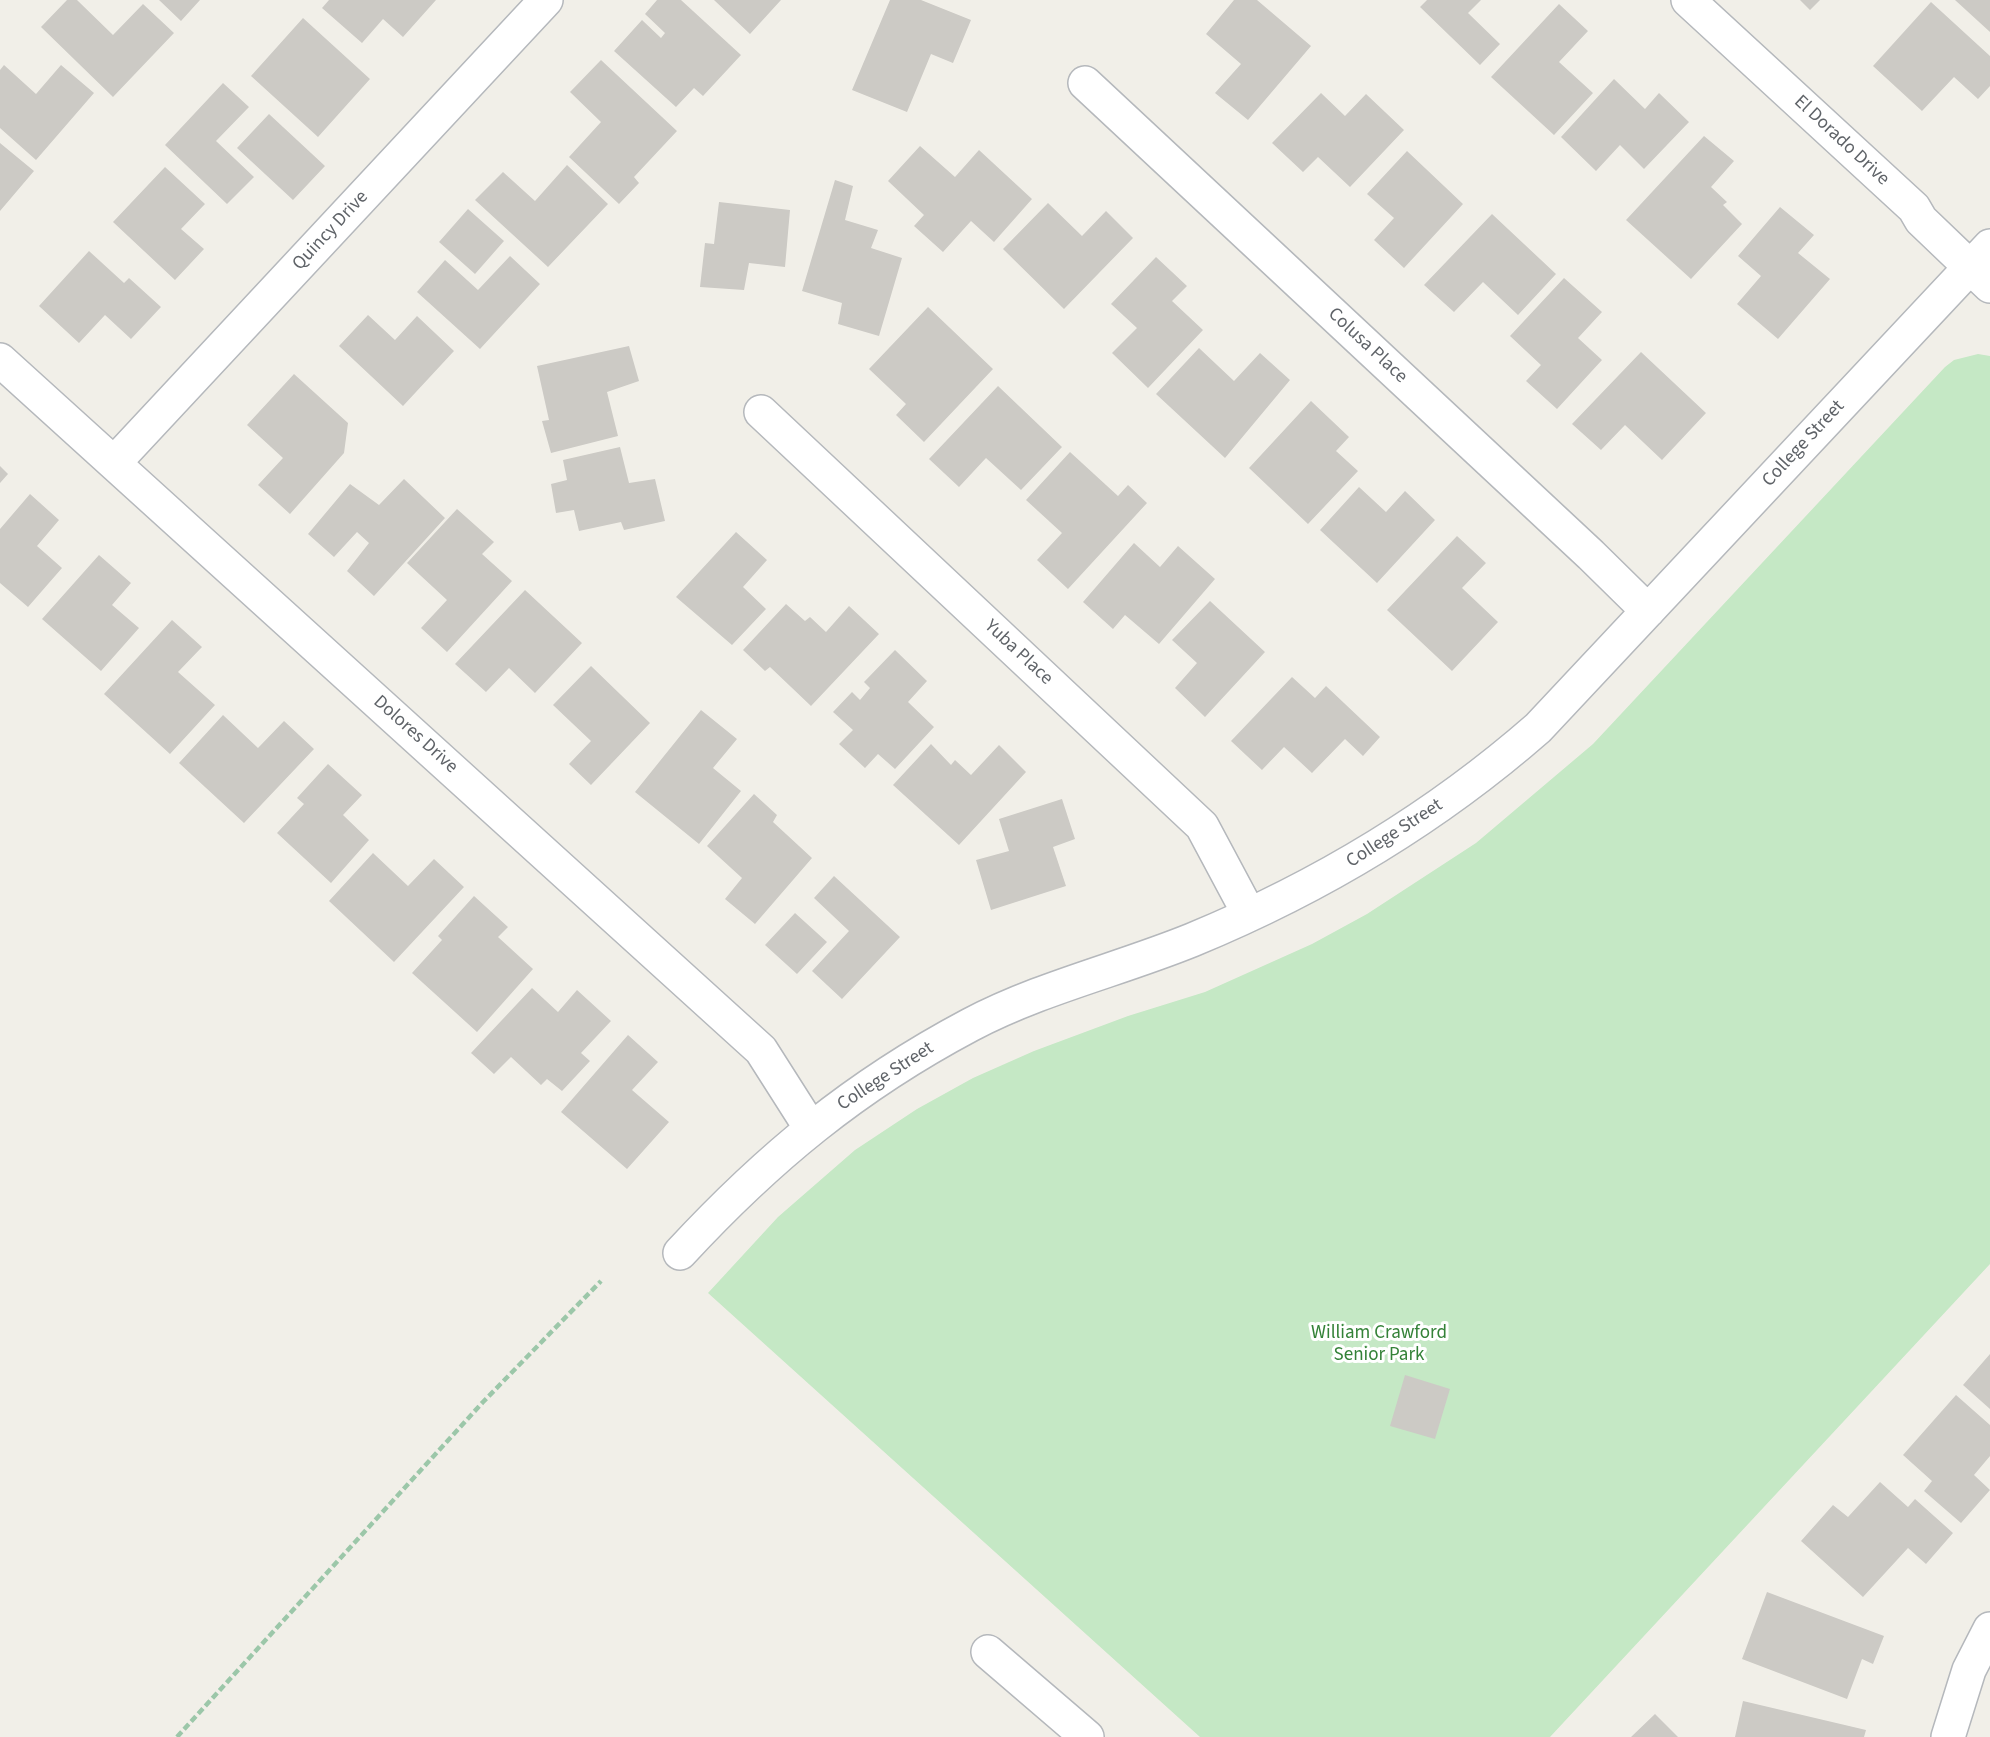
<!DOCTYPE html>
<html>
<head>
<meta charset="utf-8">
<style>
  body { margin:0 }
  canvas { display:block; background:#f1efe8 }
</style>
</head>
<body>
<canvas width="1990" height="1737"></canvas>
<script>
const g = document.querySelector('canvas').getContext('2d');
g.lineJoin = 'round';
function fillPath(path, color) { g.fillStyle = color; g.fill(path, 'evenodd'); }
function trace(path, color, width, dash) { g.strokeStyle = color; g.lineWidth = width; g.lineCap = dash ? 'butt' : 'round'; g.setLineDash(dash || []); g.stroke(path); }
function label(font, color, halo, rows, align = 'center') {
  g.font = font + ' "Source Sans 3",sans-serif'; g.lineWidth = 6; g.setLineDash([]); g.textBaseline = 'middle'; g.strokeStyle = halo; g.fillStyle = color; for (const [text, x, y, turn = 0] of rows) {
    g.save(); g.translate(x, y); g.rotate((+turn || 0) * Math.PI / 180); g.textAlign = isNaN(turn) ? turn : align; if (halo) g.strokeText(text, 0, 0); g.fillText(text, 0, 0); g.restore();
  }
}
fillPath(new Path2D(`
  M 1978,354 L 1990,356 L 1990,1264 L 1550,1737 L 1200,1737 L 708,1293 L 778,1217 L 855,1150 L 917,1109 L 973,1078 L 1034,1051 L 1128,1016 L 1205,992 L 1312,944 L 1367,914 L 1476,843 L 1593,744 L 1945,367 L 1954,360 Z`), '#c5e8c5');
fillPath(new Path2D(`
  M 67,0 L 77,0 L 113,35 L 143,4 L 174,33 L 113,97 L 41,27 Z
  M 159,0 L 200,0 L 181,21 Z
  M 329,0 L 436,0 L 403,37 L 383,19 L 362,43 L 322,8 Z
  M 657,0 L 681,0 L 741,55 L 703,96 L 694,88 L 676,107 L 614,51 L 642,20 L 661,38 L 665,33 L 645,14 Z
  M 714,0 L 781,0 L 750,34 Z
  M 890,0 L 921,0 L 971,20 L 953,63 L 931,54 L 907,112 L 852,90 Z
  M 1234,0 L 1257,0 L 1311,46 L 1248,120 L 1215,93 L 1241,64 L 1206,34 Z
  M 1427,0 L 1481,0 L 1468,13 L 1500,44 L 1480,65 L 1420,7 Z
  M 1800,0 L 1820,0 L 1810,10 Z
  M 1955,0 L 1990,0 L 1990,32 Z
  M 1931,2 L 1990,56 L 1990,86 L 1978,99 L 1954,77 L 1922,111 L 1873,66 Z
  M 1559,4 L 1588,31 L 1559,62 L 1593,93 L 1554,135 L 1491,77 Z
  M 303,18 L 370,79 L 318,137 L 251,76 Z
  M 601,60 L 677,131 L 634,177 L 639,183 L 619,204 L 569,157 L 601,122 L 570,92 Z
  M 4,65 L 36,94 L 61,65 L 94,93 L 36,160 L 0,128 L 0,70 Z
  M 1614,79 L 1645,109 L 1659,93 L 1689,122 L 1644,169 L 1620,145 L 1596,171 L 1561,137 Z
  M 223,83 L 249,107 L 216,141 L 254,177 L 227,204 L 165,145 Z
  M 1321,93 L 1345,116 L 1366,94 L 1404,130 L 1350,187 L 1318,157 L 1303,172 L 1272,143 Z
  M 269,114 L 325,166 L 293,200 L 237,148 Z
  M 1704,136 L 1734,161 L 1711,187 L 1727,202 L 1723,205 L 1742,224 L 1691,279 L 1626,220 Z
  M 0,143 L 34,171 L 0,211 Z
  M 920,146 L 955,177 L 979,150 L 1032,199 L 994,242 L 971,221 L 943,252 L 914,226 L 924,215 L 888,181 Z
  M 1407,151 L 1463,204 L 1404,268 L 1374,240 L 1394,218 L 1367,194 Z
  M 567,165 L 608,204 L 548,267 L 475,200 L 503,172 L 535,201 Z
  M 165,167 L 205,204 L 181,229 L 204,249 L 175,280 L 113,222 Z
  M 835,180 L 853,186 L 845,220 L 878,230 L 871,248 L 902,258 L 879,336 L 838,324 L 842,303 L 802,291 Z
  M 719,202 L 790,210 L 785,267 L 749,263 L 744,290 L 700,287 L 705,243 L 714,244 Z
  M 1048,203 L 1082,236 L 1106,211 L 1133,238 L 1064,309 L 1003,249 Z
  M 1780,207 L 1814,235 L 1798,253 L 1830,279 L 1778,339 L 1737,304 L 1761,276 L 1738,256 Z
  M 468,209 L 504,241 L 475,274 L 439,242 Z
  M 1492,214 L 1556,274 L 1518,315 L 1483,282 L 1454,312 L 1424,285 Z
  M 89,251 L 124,283 L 129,278 L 161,307 L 131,339 L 105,315 L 79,343 L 39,306 Z
  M 510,256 L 540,284 L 480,349 L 417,292 L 445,260 L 478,290 Z
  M 1156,257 L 1187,286 L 1172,301 L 1203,330 L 1148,388 L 1112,353 L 1137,328 L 1111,304 Z
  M 1564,278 L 1602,312 L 1578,338 L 1602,360 L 1557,409 L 1526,381 L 1541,365 L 1510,336 Z
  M 928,307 L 993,369 L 924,442 L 896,415 L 906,404 L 869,369 Z
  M 368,315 L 395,340 L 417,316 L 454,351 L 403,406 L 339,346 Z
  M 629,346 L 639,381 L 607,392 L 618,436 L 551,453 L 542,421 L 549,420 L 537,366 Z
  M 1199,348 L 1234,381 L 1260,353 L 1290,380 L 1225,458 L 1156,394 Z
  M 1641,352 L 1706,413 L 1662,460 L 1625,425 L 1601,450 L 1572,424 Z
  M 294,374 L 348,423 L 344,453 L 290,514 L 258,485 L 283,458 L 247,425 Z
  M 998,386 L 1062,447 L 1021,490 L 986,458 L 959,487 L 929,459 Z
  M 1311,401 L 1349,437 L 1336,451 L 1358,471 L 1308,524 L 1249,468 Z
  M 620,447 L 629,483 L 655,479 L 665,521 L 624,530 L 621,522 L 579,531 L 574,510 L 556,513 L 551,484 L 567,480 L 563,460 Z
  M 1070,452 L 1118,496 L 1128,485 L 1147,503 L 1068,589 L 1037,560 L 1062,533 L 1026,500 Z
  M 0,466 L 8,474 L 0,483 Z
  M 404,479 L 445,518 L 374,596 L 347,571 L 369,543 L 357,532 L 334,557 L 308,534 L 350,484 L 379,505 Z
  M 1359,487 L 1386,512 L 1405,491 L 1435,520 L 1377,583 L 1320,530 Z
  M 30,494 L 59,520 L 37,546 L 62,568 L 28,607 L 0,583 L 0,529 Z
  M 457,509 L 494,542 L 482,554 L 512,581 L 447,652 L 421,628 L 447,600 L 407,563 Z
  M 736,532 L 767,560 L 743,587 L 766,609 L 732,645 L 676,597 Z
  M 1457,536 L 1486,563 L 1462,588 L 1498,622 L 1452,671 L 1387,610 Z
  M 1134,543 L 1160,567 L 1178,546 L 1215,579 L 1159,644 L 1125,615 L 1113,629 L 1083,602 Z
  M 99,555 L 131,583 L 112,605 L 139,628 L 101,671 L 42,619 Z
  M 525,590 L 582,643 L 535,693 L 509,668 L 486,692 L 455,664 Z
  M 1210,601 L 1265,652 L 1205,717 L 1175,688 L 1197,663 L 1172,640 Z
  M 786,604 L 805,621 L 810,617 L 826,632 L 849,606 L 879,634 L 811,706 L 770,667 L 765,671 L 743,650 Z
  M 172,620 L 202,647 L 178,672 L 215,705 L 170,754 L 104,694 Z
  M 895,650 L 927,681 L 908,702 L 934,727 L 895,769 L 878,754 L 865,768 L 839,744 L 853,730 L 833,712 L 852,692 L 860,700 L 870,688 L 864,682 Z
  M 591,666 L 650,723 L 591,785 L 569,764 L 591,741 L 553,705 Z
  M 1292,677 L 1315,698 L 1326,686 L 1380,737 L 1363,756 L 1345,739 L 1312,773 L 1284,747 L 1262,770 L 1231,741 Z
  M 701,710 L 737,739 L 713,768 L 741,791 L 699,844 L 635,792 Z
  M 223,715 L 258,748 L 284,721 L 314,749 L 244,823 L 179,763 Z
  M 931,744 L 951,765 L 955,760 L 971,775 L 999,745 L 1026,772 L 959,845 L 893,785 Z
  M 328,764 L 362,795 L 343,815 L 369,840 L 331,883 L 277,833 L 304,804 L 297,798 Z
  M 754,794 L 777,815 L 773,822 L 812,858 L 755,924 L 725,899 L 742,878 L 707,846 Z
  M 1062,799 L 1075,839 L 1053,847 L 1066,886 L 991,910 L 976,860 L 1009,851 L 999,819 Z
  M 373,853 L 408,886 L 434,859 L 464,887 L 394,962 L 329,901 Z
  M 834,876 L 900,937 L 842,999 L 812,971 L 849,931 L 814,898 Z
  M 474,896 L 508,927 L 498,937 L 533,969 L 477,1032 L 412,973 L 442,940 L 438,936 Z
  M 795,913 L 827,942 L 797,974 L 765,945 Z
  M 532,988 L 558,1012 L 577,990 L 611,1021 L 581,1053 L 590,1061 L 562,1091 L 547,1079 L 541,1085 L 511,1057 L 494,1074 L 471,1053 Z
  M 628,1035 L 658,1062 L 632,1090 L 669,1122 L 627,1169 L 561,1112 Z
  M 1990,1354 L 1990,1409 L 1963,1385 Z
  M 1405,1375 L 1450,1389 L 1435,1439 L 1390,1426 Z
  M 1956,1395 L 1990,1425 L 1990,1456 L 1974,1475 L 1990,1490 L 1961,1523 L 1924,1491 L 1932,1481 L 1903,1455 Z
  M 1880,1482 L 1908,1507 L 1915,1499 L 1953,1533 L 1926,1564 L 1908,1548 L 1863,1597 L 1801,1541 L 1833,1505 L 1848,1517 Z
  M 1767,1592 L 1884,1636 L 1873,1664 L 1862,1659 L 1847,1699 L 1742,1659 Z
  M 1743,1701 L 1866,1730 L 1864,1737 L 1735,1737 Z
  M 1655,1714 L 1678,1737 L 1631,1737 Z`), '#cccac5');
const minor = new Path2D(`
  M 1688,0 L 1914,208 L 1921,220 L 1990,286
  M 1085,83 L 1591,555 L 1648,611
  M 0,360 L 761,1050 L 810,1127
  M 761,412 L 1202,826 L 1249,914
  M 115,462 L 546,0
  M 680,1253 C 768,1158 855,1086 970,1025 C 1040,988 1118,970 1192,940 C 1318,888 1435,818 1538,728 L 1990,246
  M 988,1652 L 1087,1737
  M 1948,1737 L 1969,1670 L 1990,1629`);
trace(minor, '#b5b8bc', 36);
trace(new Path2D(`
  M 177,1737 L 483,1402 L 601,1281`), '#9cc7a9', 4.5, [7, 3.5]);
trace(minor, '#fff', 33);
label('19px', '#5f6368', '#fff', [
  ["El Dorado Drive",1841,141,43],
  ["Quincy Drive",331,231,-47],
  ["Colusa Place",1367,346,43],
  ["College Street",1804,444,-47],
  ["Yuba Place",1018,653,43],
  ["Dolores Drive",415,735,42],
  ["College Street",1395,834,-33],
  ["College Street",886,1077,-33]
]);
label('19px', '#348238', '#fff', [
  ["William Crawford",1379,1334],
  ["Senior Park",1379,1356]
]);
</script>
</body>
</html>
